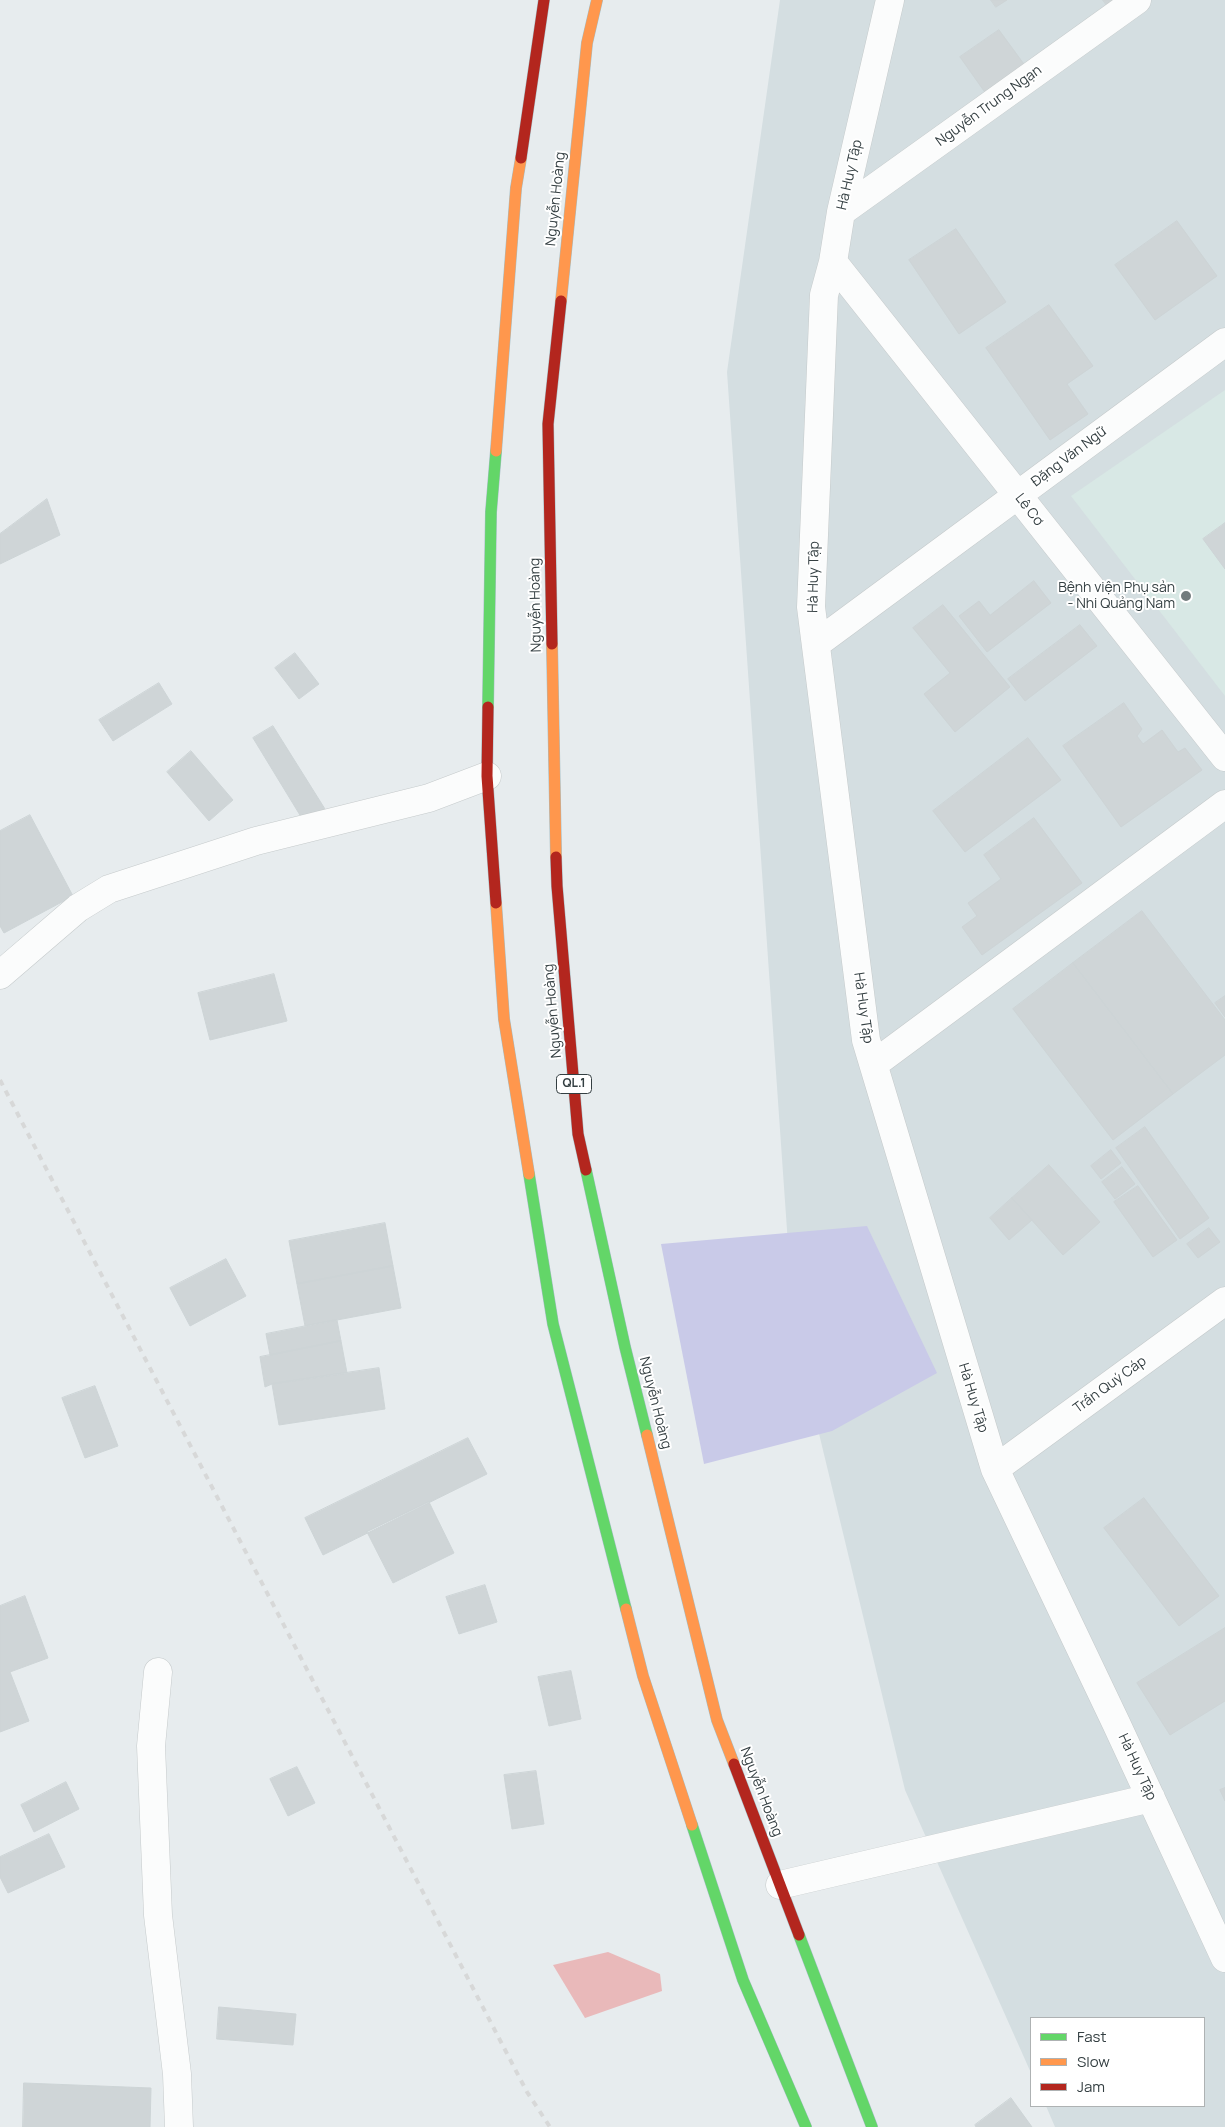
<!DOCTYPE html>
<html>
<head>
<meta charset="utf-8">
<style>
  body { margin:0 }
  #map { position:relative; width:1225px; height:2127px; overflow:hidden; background:#e7ecee; font-family:Manrope,sans-serif }
  canvas { display:block }
  .legend { position:absolute; left:1030px; top:2017px; width:175px; height:90px; box-sizing:border-box; background:#fff; border:1px solid #aeb2b3; margin:0; padding:6px 9px; list-style:none; font-size:15px; color:#343f42 }
  .legend li { display:flex; align-items:center; gap:10px; height:25px }
  .legend b { width:25px; border:1px solid #aeb2b3 }
</style>
</head>
<body>
<div id="map">
<canvas width="1225" height="2127"></canvas>
<ul class="legend">
<li><b style="height:6px;background:#63d668"></b>Fast</li>
<li><b style="height:6px;background:#ff974d"></b>Slow</li>
<li><b style="height:6px;background:#b3261e"></b>Jam</li>
</ul>
</div>
<script>
const g = document.querySelector('canvas').getContext('2d');
g.lineJoin = 'round';
function fillPath(path, color) { g.fillStyle = color; g.fill(path, 'evenodd'); }
function trace(path, color, width, dash) { g.strokeStyle = color; g.lineWidth = width; g.lineCap = dash ? 'butt' : 'round'; g.setLineDash(dash || []); g.stroke(path); }
function label(font, color, halo, rows, align = 'center') {
  g.font = font + ' Manrope,sans-serif'; g.lineWidth = 4; g.setLineDash([]); g.textBaseline = 'middle'; g.strokeStyle = halo; g.fillStyle = color; for (const [text, x, y, turn = 0] of rows) {
    g.save(); g.translate(x, y); g.rotate((+turn || 0) * Math.PI / 180); g.textAlign = isNaN(turn) ? turn : align; if (halo) g.strokeText(text, 0, 0); g.fillText(text, 0, 0); g.restore();
  }
}
fillPath(new Path2D(`
  M 780,0 L 1225,0 L 1225,2127 L 1055,2127 L 1046,2106 L 1204,2106 L 1204,2018 L 1031,2018 L 1031,2073 L 905,1790 L 794,1330 L 727,372 Z`), '#d4dee1');
fillPath(new Path2D(`
  M 1225,390 L 1225,696 L 1071,496 Z`), '#d8e8e5');
fillPath(new Path2D(`
  M 867,1226 L 937,1373 L 832,1431 L 704,1464 L 661,1244 Z`), '#c9cae8');
fillPath(new Path2D(`
  M 608,1952 L 660,1974 L 662,1991 L 585,2018 L 553,1965 Z`), '#e9b9ba');
const building = new Path2D(`
  M 991,0 L 1007,0 L 996,7 Z
  M 1103,0 L 1125,0 L 1111,11 Z
  M 999,30 L 1029,71 L 989,98 L 960,57 Z
  M 1177,221 L 1217,276 L 1155,320 L 1115,265 Z
  M 956,229 L 1006,302 L 959,334 L 909,260 Z
  M 1049,305 L 1093,366 L 1067,384 L 1088,414 L 1050,440 L 986,348 Z
  M 47,499 L 60,535 L 0,564 L 0,534 Z
  M 1225,523 L 1225,569 L 1203,539 Z
  M 1034,581 L 1051,603 L 987,652 L 959,616 L 979,601 L 990,615 Z
  M 943,605 L 1010,687 L 955,732 L 924,694 L 950,673 L 913,628 Z
  M 1080,625 L 1097,646 L 1025,701 L 1008,679 Z
  M 295,653 L 319,684 L 299,699 L 275,668 Z
  M 159,683 L 172,704 L 113,741 L 99,720 Z
  M 1124,703 L 1142,729 L 1137,736 L 1143,744 L 1162,730 L 1178,752 L 1185,748 L 1202,770 L 1121,827 L 1063,746 Z
  M 273,726 L 330,817 L 306,825 L 253,738 Z
  M 1028,738 L 1061,780 L 965,852 L 933,811 Z
  M 191,751 L 233,800 L 209,821 L 167,772 Z
  M 30,815 L 73,896 L 4,933 L 0,926 L 0,831 Z
  M 1034,818 L 1082,883 L 982,955 L 962,927 L 977,916 L 968,903 L 1001,879 L 984,855 Z
  M 1142,911 L 1225,1020 L 1225,1055 L 1173,1094 L 1073,963 Z
  M 1073,963 L 1173,1094 L 1113,1140 L 1013,1009 Z
  M 274,974 L 287,1021 L 210,1040 L 198,993 Z
  M 1225,996 L 1225,1017 L 1215,1003 Z
  M 1145,1127 L 1209,1218 L 1180,1239 L 1116,1148 Z
  M 1111,1150 L 1121,1163 L 1101,1179 L 1091,1166 Z
  M 1049,1165 L 1100,1222 L 1063,1255 L 1012,1198 Z
  M 1122,1167 L 1135,1184 L 1115,1199 L 1102,1182 Z
  M 1138,1186 L 1177,1240 L 1153,1257 L 1114,1202 Z
  M 1012,1198 L 1032,1220 L 1009,1240 L 990,1218 Z
  M 385,1223 L 393,1266 L 297,1284 L 289,1241 Z
  M 1209,1228 L 1220,1242 L 1198,1258 L 1187,1244 Z
  M 226,1259 L 246,1296 L 190,1326 L 170,1288 Z
  M 393,1266 L 401,1308 L 305,1326 L 297,1284 Z
  M 337,1320 L 341,1341 L 270,1355 L 266,1334 Z
  M 341,1341 L 347,1373 L 272,1384 L 265,1387 L 260,1357 Z
  M 379,1368 L 385,1409 L 279,1425 L 272,1384 Z
  M 95,1386 L 118,1446 L 85,1458 L 62,1398 Z
  M 468,1438 L 487,1474 L 323,1555 L 305,1518 Z
  M 1144,1498 L 1219,1596 L 1179,1626 L 1104,1528 Z
  M 429,1502 L 454,1553 L 393,1583 L 367,1532 Z
  M 485,1585 L 497,1622 L 459,1634 L 446,1597 Z
  M 25,1596 L 48,1658 L 10,1672 L 29,1721 L 0,1732 L 0,1606 Z
  M 1225,1628 L 1225,1701 L 1170,1735 L 1137,1683 Z
  M 571,1671 L 581,1719 L 549,1726 L 538,1677 Z
  M 297,1767 L 315,1803 L 288,1816 L 270,1779 Z
  M 536,1771 L 544,1824 L 512,1829 L 504,1775 Z
  M 66,1782 L 79,1809 L 34,1832 L 21,1805 Z
  M 1225,1788 L 1225,1801 L 1220,1790 Z
  M 49,1834 L 65,1867 L 8,1893 L 0,1877 L 0,1857 Z
  M 219,2007 L 296,2014 L 293,2045 L 217,2039 Z
  M 24,2083 L 151,2088 L 150,2127 L 23,2127 Z
  M 1011,2098 L 1032,2127 L 976,2127 L 975,2125 Z`);
fillPath(building, '#cfd5d7');
trace(building, '#cdd4d6', 1);
const street = new Path2D(`
  M 890,0 L 841,212 L 833,262 L 824,295 L 811,607 L 866,1040 L 995,1469 L 1116,1723 L 1225,1958
  M 841,212 L 1137,0
  M 833,262 L 1225,757
  M 816,644 L 1225,342
  M 0,975 L 78,908 L 109,889 L 256,841 L 429,798 L 487,776
  M 874,1064 L 1225,804
  M 995,1469 L 1225,1301
  M 158,1672 L 151,1746 L 158,1915 L 177,2074 L 179,2127
  M 780,1885 L 1151,1798`);
const fast = new Path2D(`
  M 488,707 L 491,512 L 496,451
  M 586,1170 L 625,1347 L 647,1435
  M 529,1174 L 553,1324 L 626,1609
  M 692,1825 L 743,1980 L 806,2127
  M 799,1935 L 872,2127`);
const slow = new Path2D(`
  M 561,301 L 587,43 L 597,0
  M 496,451 L 516,188 L 521,158
  M 552,644 L 556,857
  M 496,903 L 504,1019 L 529,1174
  M 647,1435 L 717,1720 L 734,1764
  M 626,1609 L 643,1676 L 692,1825`);
const jam = new Path2D(`
  M 521,158 L 544,0
  M 552,644 L 548,424 L 561,301
  M 488,707 L 487,776 L 496,903
  M 556,857 L 557,886 L 578,1134 L 586,1170
  M 734,1764 L 799,1935`);
trace(street, '#c5cacb', 29);
trace(fast, '#a4bdc4', 12);
trace(slow, '#a4bdc4', 12);
trace(jam, '#a4bdc4', 12);
trace(street, '#fbfcfc', 28);
trace(fast, '#63d668', 11);
trace(slow, '#ff974d', 11);
trace(jam, '#b3261e', 11);
trace(new Path2D(`
  M 0,1080 L 527,2092 L 550,2127`), '#d7d8d8', 4, [6, 6]);
for (const [x, y, r, color] of [
  [1186,596,6,"#737c7e"]
]) { const dot = new Path2D(); dot.arc(x, y, r, 0, 2 * Math.PI); g.fillStyle = color; g.fill(dot); trace(dot, '#fff', 2); }
for (const [x, y, w] of [
  [574,1084,35]
]) { const box = new Path2D(); box.roundRect(x - w / 2, y - 9.5, w, 19, 4); g.fillStyle = '#fff'; g.fill(box); trace(box, '#343f42', 1); }
label('bold 12px', '#343f42', null, [
  ["QL.1",574,1084]
]);
label('14px', '#343f42', '#fff', [
  ["Nguyễn Trung Ngạn",989,106,-36],
  ["Hà Huy Tập",850,175,-77],
  ["Nguyễn Hoàng",556,199,-84],
  ["Đặng Văn Ngữ",1069,457,-37],
  ["Lê Cơ",1029,510,52],
  ["Hà Huy Tập",814,577,-89],
  ["Nguyễn Hoàng",536,605,-91],
  ["Hà Huy Tập",863,1008,82],
  ["Nguyễn Hoàng",553,1011,-95],
  ["Trần Quý Cáp",1110,1385,-36],
  ["Hà Huy Tập",973,1398,73],
  ["Nguyễn Hoàng",655,1403,76],
  ["Hà Huy Tập",1137,1767,65],
  ["Nguyễn Hoàng",761,1792,69]
]);
label('14px', '#343f42', '#fff', [
  ["Bệnh viện Phụ sản",1175,588],
  ["- Nhi Quảng Nam",1175,604]
], 'right');
</script>
</body>
</html>
